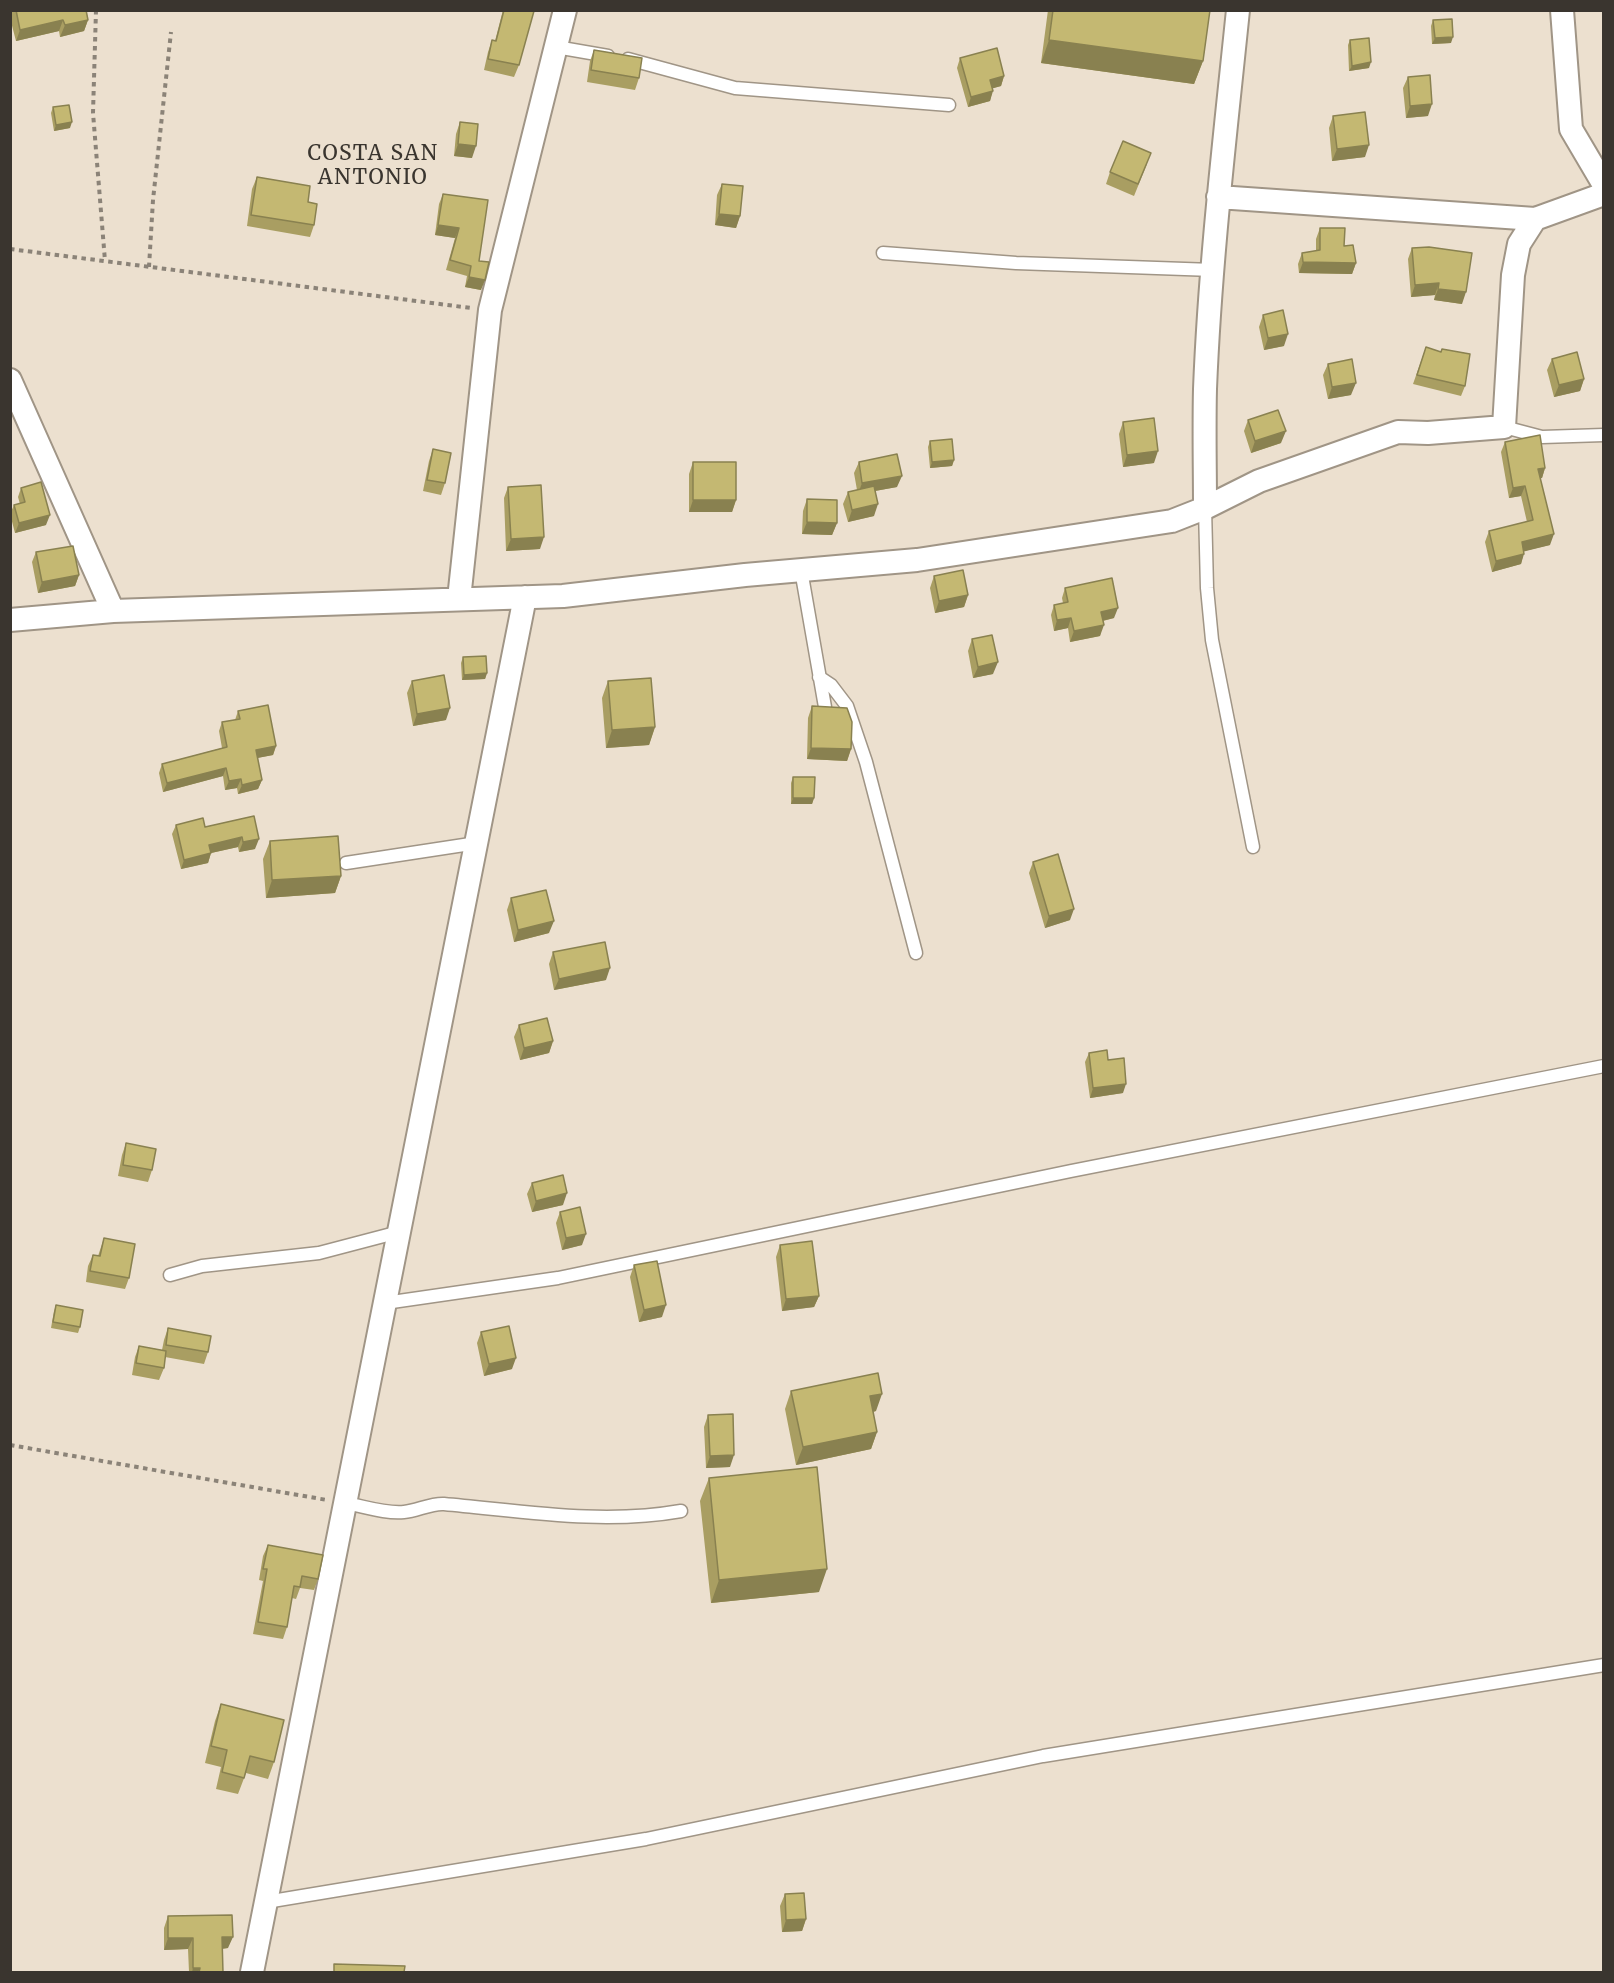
<!DOCTYPE html>
<html>
<head>
<meta charset="utf-8">
<style>
  body { margin:0 }
  #map { position:relative; width:1614px; height:1983px; overflow:hidden; background:#ece0cf; font-family:Merriweather,serif }
  canvas { display:block }
  .frame { position:absolute; inset:0; border:12px solid #3a352f; pointer-events:none }
</style>
</head>
<body>
<div id="map">
<canvas width="1614" height="1983"></canvas>
<div class="frame"></div>
</div>
<script>
const g = document.querySelector('canvas').getContext('2d');
g.lineJoin = 'round';
function trace(path, color, width, dash) { g.strokeStyle = color; g.lineWidth = width; g.lineCap = dash ? 'butt' : 'round'; g.setLineDash(dash || []); g.stroke(path); }
function fillPath(path, color) { g.fillStyle = color; g.fill(path, 'evenodd'); }
function label(font, color, halo, rows, align = 'center') {
  g.font = font + ' Merriweather,serif'; g.lineWidth = 4.5; g.setLineDash([]); g.textBaseline = 'middle'; g.strokeStyle = halo; g.fillStyle = color; for (const [text, x, y, turn = 0] of rows) {
    g.save(); g.translate(x, y); g.rotate((+turn || 0) * Math.PI / 180); g.textAlign = isNaN(turn) ? turn : align; if (halo) g.strokeText(text, 0, 0); g.fillText(text, 0, 0); g.restore();
  }
}
const lane = new Path2D(`
  M 556,47 L 608,56
  M 628,59 L 735,88 L 949,105
  M 883,253 L 1016,263 L 1213,270
  M 1504,427 L 1542,437 L 1604,435
  M 1205,508 L 1207,588 L 1212,640 L 1253,847
  M 801,570 L 825,707
  M 819,677 L 831,685 L 847,706 L 866,762 L 916,953
  M 346,863 L 477,843
  M 170,1275 L 202,1266 L 319,1253 L 399,1232
  M 385,1303 L 558,1278 L 1071,1171 L 1604,1066
  M 345,1503 C 363,1506 385,1514 404,1512 C 417,1511 431,1503 444,1504 C 523,1511 602,1525 681,1511
  M 266,1902 L 646,1839 L 1043,1756 L 1604,1665`);
const street = new Path2D(`
  M 1562,10 L 1571,129 L 1604,185
  M 1218,197 L 1535,219 L 1604,194
  M 10,380 L 113,611
  M 1205,508 C 1205,469 1204,429 1205,389 C 1210,263 1225,136 1238,10
  M 459,599 L 490,310 L 565,10
  M 10,620 L 113,611 L 563,596 L 745,575 L 917,560 L 1172,521 L 1205,508 L 1259,481 L 1398,432 L 1428,433 L 1504,427 L 1513,275 L 1519,244 L 1535,219
  M 252,1972 L 525,597`);
trace(lane, '#a09586', 15);
trace(street, '#a09586', 26);
trace(new Path2D(`
  M 96,10 L 93,113 L 105,261
  M 10,249 L 471,308
  M 149,267 L 153,200 L 171,32
  M 10,1445 L 327,1500`), '#8b8378', 4, [4.5, 4.5]);
trace(lane, '#fff', 12);
trace(street, '#fff', 22);
fillPath(new Path2D(`
  M 10,10 L 86,10 L 88,20 L 84,31 L 60,37 L 59,31 L 16,41 L 10,18 Z
  M 503,10 L 531,10 L 519,65 L 514,77 L 484,70 L 488,52 L 492,40 L 495,41 Z
  M 1048,10 L 1210,10 L 1203,61 L 1194,84 L 1041,63 Z
  M 1433,20 L 1451,43 L 1432,44 L 1431,26 Z
  M 1350,40 L 1369,68 L 1349,71 L 1348,45 Z
  M 594,50 L 639,78 L 635,90 L 587,82 L 590,61 Z
  M 960,58 L 1004,76 L 1001,86 L 993,88 L 990,101 L 968,107 L 957,68 Z
  M 1408,77 L 1428,116 L 1406,118 L 1403,88 Z
  M 53,107 L 70,128 L 54,131 L 51,113 Z
  M 1333,116 L 1365,157 L 1332,161 L 1329,128 Z
  M 460,122 L 472,158 L 454,156 L 456,134 Z
  M 1147,164 L 1134,196 L 1106,184 L 1110,172 Z
  M 257,177 L 314,225 L 310,237 L 247,226 L 252,189 Z
  M 722,184 L 740,216 L 736,228 L 715,225 L 717,195 Z
  M 443,194 L 479,261 L 481,290 L 465,287 L 467,276 L 446,270 L 455,238 L 435,235 L 439,204 Z
  M 1320,228 L 1344,246 L 1356,263 L 1352,274 L 1299,273 L 1298,264 L 1302,253 L 1316,251 L 1316,239 Z
  M 1412,248 L 1462,304 L 1434,300 L 1435,295 L 1411,297 L 1408,259 Z
  M 1263,315 L 1284,346 L 1264,350 L 1259,327 Z
  M 1426,347 L 1441,352 L 1442,349 L 1465,386 L 1461,396 L 1413,384 Z
  M 1552,359 L 1584,379 L 1580,391 L 1554,397 L 1547,370 Z
  M 1328,364 L 1351,395 L 1328,399 L 1323,375 Z
  M 1248,420 L 1281,443 L 1251,453 L 1244,431 Z
  M 1123,422 L 1154,463 L 1123,467 L 1119,434 Z
  M 930,441 L 954,460 L 952,466 L 930,468 L 928,447 Z
  M 1505,442 L 1545,468 L 1542,478 L 1540,478 L 1550,545 L 1524,551 L 1521,564 L 1492,572 L 1485,542 L 1489,531 L 1527,522 L 1521,496 L 1509,498 L 1501,452 Z
  M 433,449 L 445,483 L 441,495 L 423,491 L 429,461 Z
  M 693,462 L 736,500 L 732,512 L 689,512 L 689,474 Z
  M 859,462 L 897,487 L 875,491 L 874,516 L 848,522 L 843,504 L 848,492 L 857,490 L 854,473 Z
  M 508,487 L 540,549 L 506,551 L 504,498 Z
  M 21,488 L 46,525 L 15,533 L 10,514 L 14,505 L 20,504 L 18,497 Z
  M 807,499 L 837,523 L 832,535 L 802,534 L 803,511 Z
  M 36,552 L 79,575 L 75,586 L 38,593 L 32,562 Z
  M 934,576 L 968,595 L 964,607 L 935,613 L 930,588 Z
  M 1065,588 L 1114,618 L 1103,621 L 1100,636 L 1070,642 L 1068,628 L 1054,631 L 1051,615 L 1054,605 L 1063,603 L 1062,598 Z
  M 972,639 L 993,674 L 973,678 L 968,651 Z
  M 463,657 L 487,673 L 485,679 L 462,680 L 461,663 Z
  M 412,681 L 446,720 L 413,726 L 407,693 Z
  M 608,681 L 655,727 L 649,745 L 606,748 L 602,698 Z
  M 812,706 L 851,749 L 847,761 L 807,759 L 808,718 Z
  M 238,711 L 276,746 L 273,755 L 257,758 L 262,780 L 258,789 L 238,794 L 237,788 L 225,790 L 223,776 L 163,792 L 159,773 L 162,764 L 222,748 L 219,731 L 222,722 L 235,720 Z
  M 793,777 L 814,798 L 812,804 L 791,804 L 791,783 Z
  M 254,816 L 255,849 L 239,852 L 238,847 L 211,853 L 208,863 L 181,869 L 172,834 L 176,825 L 205,827 Z
  M 270,841 L 341,876 L 335,893 L 266,898 L 263,859 Z
  M 1033,862 L 1070,920 L 1045,928 L 1029,873 Z
  M 511,898 L 549,933 L 514,942 L 507,910 Z
  M 553,952 L 606,980 L 554,990 L 549,964 Z
  M 519,1025 L 553,1041 L 549,1053 L 520,1060 L 514,1037 Z
  M 1089,1053 L 1108,1060 L 1123,1093 L 1090,1098 L 1085,1062 Z
  M 126,1143 L 152,1170 L 148,1182 L 118,1176 L 122,1155 Z
  M 532,1183 L 563,1205 L 532,1212 L 527,1194 Z
  M 560,1212 L 582,1245 L 562,1250 L 556,1223 Z
  M 104,1238 L 129,1278 L 125,1289 L 86,1282 L 88,1266 L 93,1255 L 98,1256 Z
  M 780,1245 L 819,1296 L 814,1307 L 782,1311 L 776,1257 Z
  M 634,1265 L 662,1317 L 639,1322 L 630,1277 Z
  M 56,1305 L 80,1327 L 78,1333 L 51,1328 L 54,1311 Z
  M 168,1328 L 208,1352 L 204,1364 L 165,1357 L 164,1368 L 159,1380 L 132,1375 L 135,1357 L 139,1346 L 162,1350 L 164,1340 Z
  M 481,1332 L 512,1369 L 484,1376 L 477,1343 Z
  M 791,1391 L 876,1411 L 873,1412 L 877,1432 L 871,1449 L 796,1465 L 785,1409 Z
  M 708,1415 L 730,1467 L 706,1468 L 704,1427 Z
  M 709,1478 L 819,1592 L 711,1603 L 700,1501 Z
  M 268,1545 L 318,1579 L 314,1590 L 300,1588 L 296,1599 L 292,1598 L 287,1627 L 283,1639 L 253,1634 L 263,1581 L 259,1580 L 263,1556 Z
  M 221,1704 L 274,1762 L 268,1779 L 246,1773 L 238,1794 L 216,1789 L 221,1767 L 205,1763 L 215,1721 Z
  M 785,1894 L 806,1919 L 802,1931 L 782,1932 L 780,1906 Z
  M 168,1916 L 228,1948 L 222,1949 L 223,1972 L 189,1972 L 188,1949 L 164,1950 L 164,1928 Z`), '#a99e62');
fillPath(new Path2D(`
  M 63,20 L 59,31 L 16,41 L 20,30 Z
  M 88,20 L 84,31 L 60,37 L 65,25 Z
  M 1453,37 L 1451,43 L 1432,44 L 1435,38 Z
  M 1049,40 L 1203,61 L 1194,84 L 1041,63 Z
  M 1371,62 L 1369,68 L 1349,71 L 1352,66 Z
  M 1004,76 L 1001,86 L 987,90 L 990,80 Z
  M 993,91 L 990,101 L 968,107 L 971,97 Z
  M 1432,104 L 1428,116 L 1406,118 L 1410,106 Z
  M 72,122 L 70,128 L 54,131 L 56,125 Z
  M 458,144 L 476,146 L 472,158 L 454,156 Z
  M 1369,145 L 1365,157 L 1332,161 L 1337,149 Z
  M 719,214 L 740,216 L 736,228 L 715,225 Z
  M 438,225 L 459,228 L 455,238 L 435,235 Z
  M 1303,262 L 1356,263 L 1352,274 L 1299,273 Z
  M 469,277 L 485,280 L 481,290 L 465,287 Z
  M 1439,283 L 1435,295 L 1411,297 L 1415,285 Z
  M 1438,289 L 1466,292 L 1462,304 L 1434,300 Z
  M 1288,334 L 1284,346 L 1264,350 L 1268,338 Z
  M 1584,379 L 1580,391 L 1554,397 L 1559,385 Z
  M 1356,383 L 1351,395 L 1328,399 L 1332,387 Z
  M 1286,431 L 1281,443 L 1251,453 L 1255,441 Z
  M 1158,451 L 1154,463 L 1123,467 L 1127,455 Z
  M 954,460 L 952,466 L 930,468 L 932,462 Z
  M 1545,468 L 1542,478 L 1534,479 L 1538,469 Z
  M 902,476 L 897,487 L 858,494 L 862,483 Z
  M 1525,486 L 1521,496 L 1509,498 L 1513,488 Z
  M 693,500 L 736,500 L 732,512 L 689,512 Z
  M 878,504 L 874,516 L 848,522 L 852,510 Z
  M 50,515 L 46,525 L 15,533 L 19,523 Z
  M 807,522 L 837,523 L 832,535 L 802,534 Z
  M 1554,534 L 1550,545 L 1518,553 L 1522,542 Z
  M 544,537 L 540,549 L 506,551 L 511,539 Z
  M 1524,554 L 1521,564 L 1492,572 L 1496,561 Z
  M 79,575 L 75,586 L 38,593 L 42,582 Z
  M 968,595 L 964,607 L 935,613 L 939,601 Z
  M 1118,608 L 1114,618 L 1097,622 L 1101,612 Z
  M 1071,618 L 1068,628 L 1054,631 L 1057,620 Z
  M 1104,625 L 1100,636 L 1070,642 L 1074,631 Z
  M 998,662 L 993,674 L 973,678 L 978,667 Z
  M 487,673 L 485,679 L 462,680 L 464,675 Z
  M 450,708 L 446,720 L 413,726 L 417,714 Z
  M 655,727 L 649,745 L 606,748 L 612,730 Z
  M 276,746 L 273,755 L 252,759 L 256,750 Z
  M 811,748 L 851,749 L 847,761 L 807,759 Z
  M 226,768 L 223,776 L 163,792 L 167,783 Z
  M 241,779 L 237,788 L 225,790 L 229,781 Z
  M 262,780 L 258,789 L 238,794 L 242,785 Z
  M 793,798 L 814,798 L 812,804 L 791,804 Z
  M 242,837 L 238,847 L 211,853 L 208,863 L 181,869 L 184,860 L 209,845 Z
  M 259,839 L 255,849 L 239,852 L 243,842 Z
  M 341,876 L 335,893 L 266,898 L 272,880 Z
  M 1074,909 L 1070,920 L 1045,928 L 1049,916 Z
  M 554,921 L 549,933 L 514,942 L 518,930 Z
  M 610,968 L 606,980 L 554,990 L 559,979 Z
  M 553,1041 L 549,1053 L 520,1060 L 524,1048 Z
  M 1126,1084 L 1123,1093 L 1090,1098 L 1093,1088 Z
  M 567,1193 L 563,1205 L 532,1212 L 536,1201 Z
  M 586,1234 L 582,1245 L 562,1250 L 566,1238 Z
  M 819,1296 L 814,1307 L 782,1311 L 786,1299 Z
  M 666,1305 L 662,1317 L 639,1322 L 644,1310 Z
  M 516,1358 L 512,1369 L 484,1376 L 489,1364 Z
  M 882,1394 L 876,1411 L 864,1414 L 870,1396 Z
  M 877,1432 L 871,1449 L 796,1465 L 803,1447 Z
  M 734,1455 L 730,1467 L 706,1468 L 710,1456 Z
  M 827,1569 L 819,1592 L 711,1603 L 719,1580 Z
  M 806,1919 L 802,1931 L 782,1932 L 786,1920 Z
  M 222,1937 L 233,1937 L 228,1948 L 218,1949 Z
  M 168,1938 L 193,1938 L 188,1949 L 164,1950 Z
  M 193,1968 L 200,1968 L 198,1972 L 192,1972 Z`), '#898150');
const building = new Path2D(`
  M 16,10 L 86,10 L 88,20 L 65,25 L 63,20 L 20,30 Z
  M 504,10 L 534,11 L 519,65 L 488,59 L 492,40 L 496,41 Z
  M 1053,10 L 1210,10 L 1203,61 L 1049,40 Z
  M 1452,19 L 1453,37 L 1435,38 L 1433,20 Z
  M 1369,38 L 1371,62 L 1352,66 L 1350,40 Z
  M 997,48 L 1004,76 L 990,80 L 993,91 L 971,97 L 960,58 Z
  M 594,50 L 642,58 L 639,78 L 591,70 Z
  M 1430,75 L 1432,104 L 1410,106 L 1408,77 Z
  M 69,105 L 72,122 L 56,125 L 53,107 Z
  M 1365,112 L 1369,145 L 1337,149 L 1333,116 Z
  M 460,122 L 478,124 L 476,146 L 458,144 Z
  M 1123,141 L 1151,153 L 1138,184 L 1110,172 Z
  M 257,177 L 310,186 L 308,202 L 317,204 L 314,225 L 251,215 Z
  M 722,184 L 743,186 L 740,216 L 719,214 Z
  M 443,194 L 488,200 L 479,261 L 489,262 L 485,280 L 469,277 L 471,266 L 450,260 L 459,228 L 438,225 Z
  M 1320,228 L 1345,228 L 1344,246 L 1353,245 L 1356,263 L 1303,262 L 1302,253 L 1320,250 Z
  M 1429,247 L 1472,253 L 1466,292 L 1438,289 L 1439,283 L 1415,285 L 1412,248 Z
  M 1283,310 L 1288,334 L 1268,338 L 1263,315 Z
  M 1426,347 L 1441,352 L 1442,349 L 1470,354 L 1465,386 L 1417,375 Z
  M 1577,352 L 1584,379 L 1559,385 L 1552,359 Z
  M 1352,359 L 1356,383 L 1332,387 L 1328,364 Z
  M 1278,410 L 1286,431 L 1255,441 L 1248,420 Z
  M 1154,418 L 1158,451 L 1127,455 L 1123,422 Z
  M 1540,435 L 1545,468 L 1538,469 L 1554,534 L 1522,542 L 1524,554 L 1496,561 L 1489,531 L 1533,520 L 1525,486 L 1513,488 L 1505,442 Z
  M 952,439 L 954,460 L 932,462 L 930,441 Z
  M 433,449 L 451,453 L 445,483 L 427,480 Z
  M 897,454 L 902,476 L 862,483 L 859,462 Z
  M 693,462 L 736,462 L 736,500 L 693,500 Z
  M 41,482 L 50,515 L 19,523 L 14,505 L 25,502 L 21,488 Z
  M 541,485 L 544,537 L 511,539 L 508,487 Z
  M 874,486 L 878,504 L 852,510 L 848,492 Z
  M 807,499 L 837,500 L 837,523 L 807,522 Z
  M 73,546 L 79,575 L 42,582 L 36,552 Z
  M 963,570 L 968,595 L 939,601 L 934,576 Z
  M 1112,578 L 1118,608 L 1101,612 L 1104,625 L 1074,631 L 1071,618 L 1057,620 L 1054,605 L 1068,602 L 1065,588 Z
  M 992,635 L 998,662 L 978,667 L 972,639 Z
  M 486,656 L 487,673 L 464,675 L 463,657 Z
  M 444,675 L 450,708 L 417,714 L 412,681 Z
  M 651,678 L 655,727 L 612,730 L 608,681 Z
  M 268,705 L 276,746 L 256,750 L 262,780 L 242,785 L 241,779 L 229,781 L 226,768 L 167,783 L 162,764 L 227,747 L 222,722 L 240,719 L 238,711 Z
  M 812,706 L 847,708 L 852,722 L 851,749 L 811,748 Z
  M 793,777 L 815,777 L 814,798 L 793,798 Z
  M 254,816 L 259,839 L 243,842 L 242,837 L 209,845 L 211,853 L 184,860 L 176,825 L 203,818 L 205,827 Z
  M 338,836 L 341,876 L 272,880 L 270,841 Z
  M 1058,854 L 1074,909 L 1049,916 L 1033,862 Z
  M 546,890 L 554,921 L 518,930 L 511,898 Z
  M 605,942 L 610,968 L 559,979 L 553,952 Z
  M 547,1018 L 553,1041 L 524,1048 L 519,1025 Z
  M 1107,1050 L 1108,1060 L 1124,1058 L 1126,1084 L 1093,1088 L 1089,1053 Z
  M 126,1143 L 156,1149 L 152,1170 L 123,1165 Z
  M 563,1175 L 567,1193 L 536,1201 L 532,1183 Z
  M 580,1207 L 586,1234 L 566,1238 L 560,1212 Z
  M 104,1238 L 135,1244 L 129,1278 L 90,1271 L 93,1255 L 100,1256 Z
  M 812,1241 L 819,1296 L 786,1299 L 780,1245 Z
  M 657,1261 L 666,1305 L 644,1310 L 634,1265 Z
  M 56,1305 L 83,1310 L 80,1327 L 53,1322 Z
  M 509,1326 L 516,1358 L 489,1364 L 481,1332 Z
  M 168,1328 L 211,1336 L 208,1352 L 166,1345 Z
  M 139,1346 L 166,1351 L 164,1368 L 136,1363 Z
  M 878,1373 L 882,1394 L 870,1396 L 877,1432 L 803,1447 L 791,1391 Z
  M 733,1414 L 734,1455 L 710,1456 L 708,1415 Z
  M 817,1467 L 827,1569 L 719,1580 L 709,1478 Z
  M 268,1545 L 323,1555 L 318,1579 L 302,1576 L 300,1587 L 294,1586 L 287,1627 L 258,1622 L 267,1569 L 263,1569 Z
  M 221,1704 L 284,1720 L 274,1762 L 250,1756 L 244,1778 L 222,1772 L 227,1750 L 211,1746 Z
  M 804,1893 L 806,1919 L 786,1920 L 785,1894 Z
  M 232,1915 L 233,1937 L 222,1937 L 223,1972 L 199,1972 L 200,1968 L 193,1968 L 193,1938 L 168,1938 L 168,1916 Z
  M 334,1964 L 405,1966 L 404,1972 L 334,1972 Z`);
fillPath(building, '#c4b872');
trace(building, '#898150', 1.5);
g.letterSpacing = '1.5px';
label('21px', '#3a352f', '#ece0cf', [
  ["COSTA SAN",373,154],
  ["ANTONIO",373,178]
]);
g.letterSpacing = '0px';
</script>
</body>
</html>
